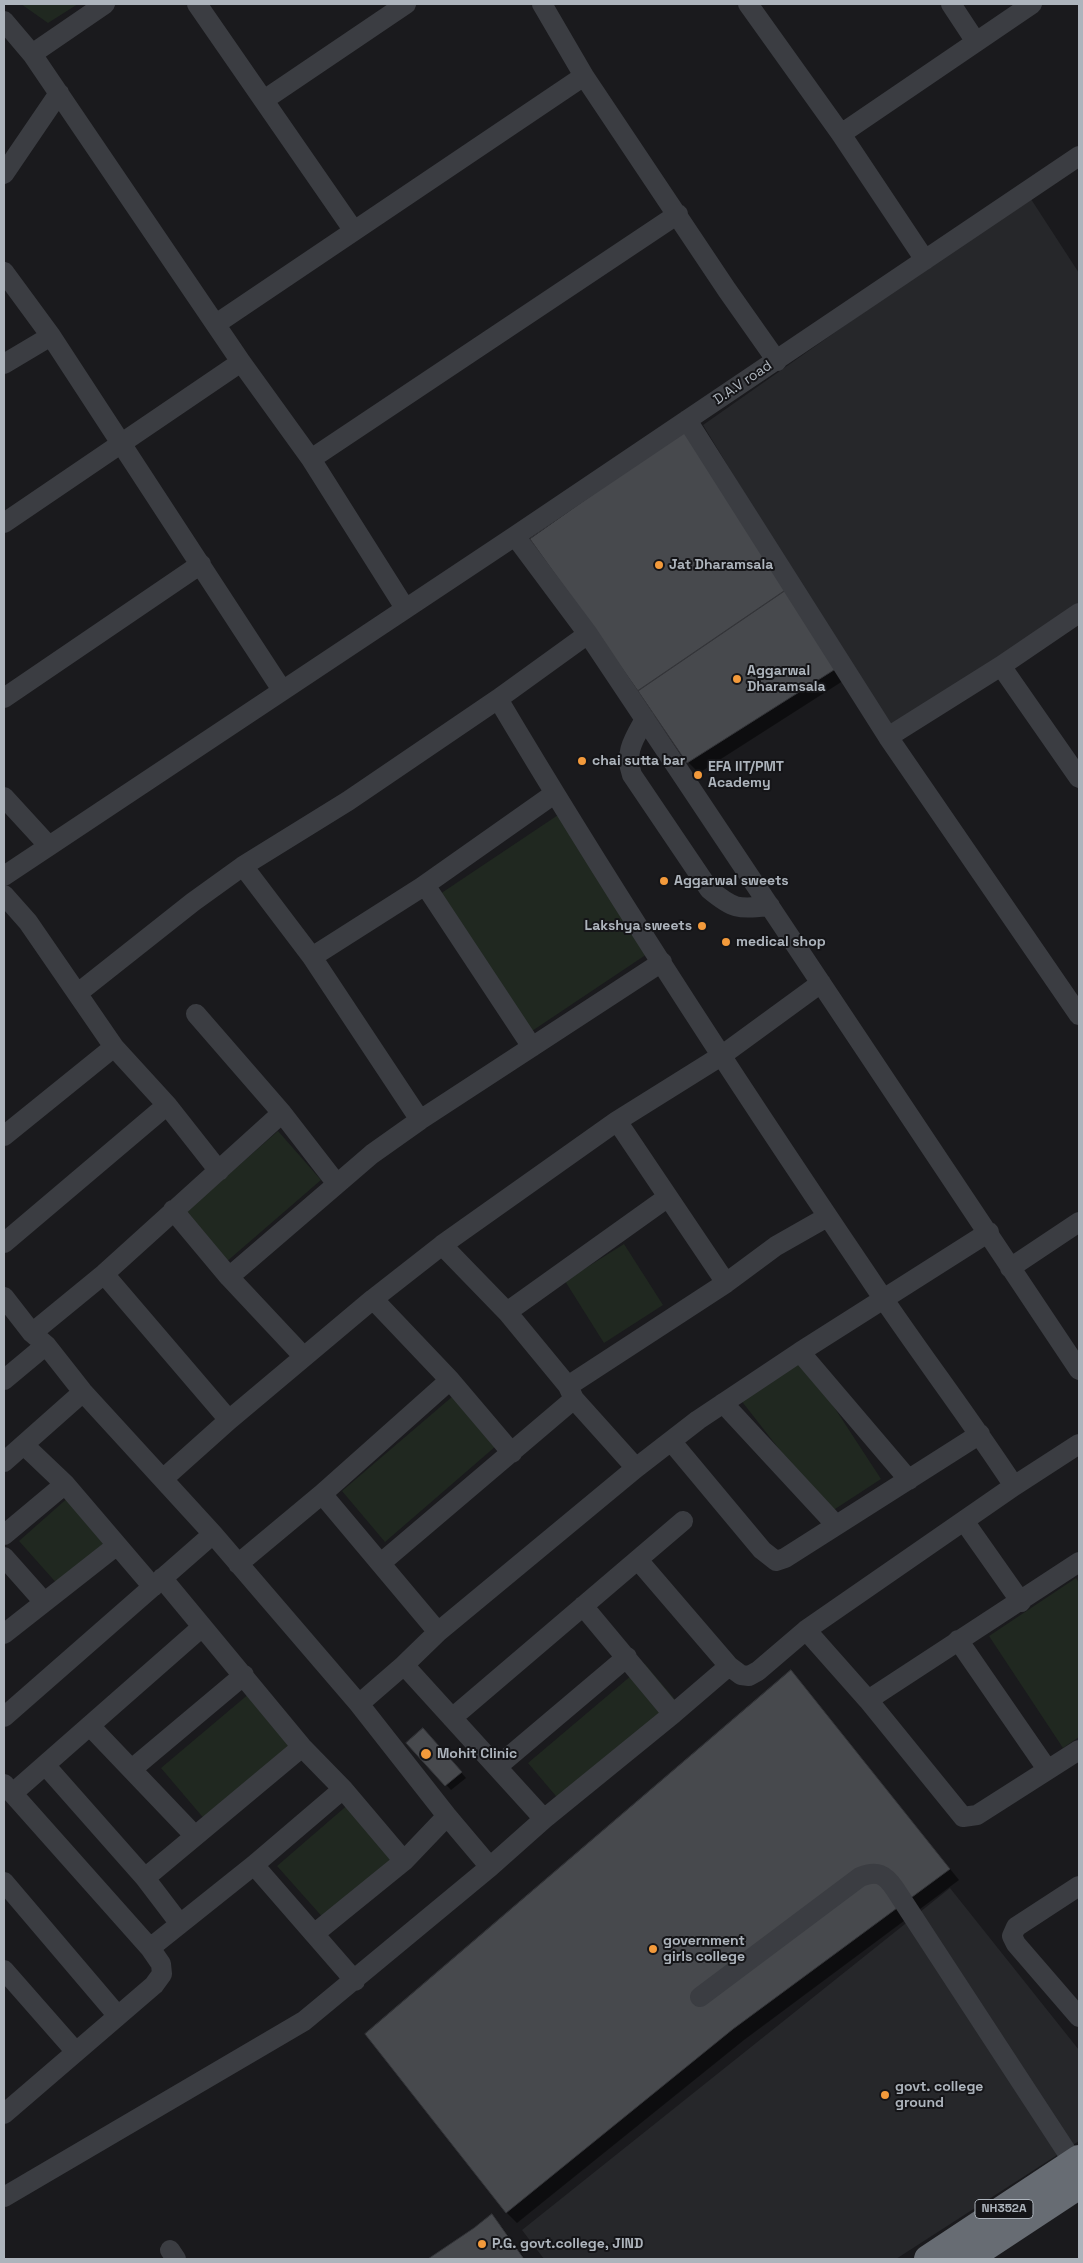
<!DOCTYPE html>
<html>
<head>
<meta charset="utf-8">
<style>
  body { margin:0 }
  #map { position:relative; width:1083px; height:2263px; overflow:hidden; background:#1a1a1d; font-family:"Space Grotesk",sans-serif }
  canvas { display:block }
  .frame { position:absolute; inset:0; border:5px solid #adb4bc; pointer-events:none }
</style>
</head>
<body>
<div id="map">
<canvas width="1083" height="2263"></canvas>
<div class="frame"></div>
</div>
<script>
const g = document.querySelector('canvas').getContext('2d');
g.lineJoin = 'round';
function fillPath(path, color) { g.fillStyle = color; g.fill(path, 'evenodd'); }
function trace(path, color, width, dash) { g.strokeStyle = color; g.lineWidth = width; g.lineCap = dash ? 'butt' : 'round'; g.setLineDash(dash || []); g.stroke(path); }
function label(font, color, halo, rows, align = 'center') {
  g.font = font + ' "Space Grotesk",sans-serif'; g.lineWidth = 4; g.setLineDash([]); g.textBaseline = 'middle'; g.strokeStyle = halo; g.fillStyle = color; for (const [text, x, y, turn = 0] of rows) {
    g.save(); g.translate(x, y); g.rotate((+turn || 0) * Math.PI / 180); g.textAlign = isNaN(turn) ? turn : align; if (halo) g.strokeText(text, 0, 0); g.fillText(text, 0, 0); g.restore();
  }
}
fillPath(new Path2D(`
  M 1029,196 L 1079,273 L 1079,607 L 889,731 L 703,425 Z
  M 950,1888 L 1079,2050 L 1079,2141 L 896,2259 L 544,2259 L 522,2230 Z`), '#26272a');
fillPath(new Path2D(`
  M 21,4 L 78,4 L 48,23 Z
  M 567,809 L 659,946 L 532,1031 L 440,894 Z
  M 278,1131 L 321,1180 L 225,1263 L 182,1215 Z
  M 624,1244 L 663,1305 L 604,1343 L 565,1281 Z
  M 802,1358 L 881,1479 L 829,1513 L 740,1399 Z
  M 453,1396 L 496,1446 L 385,1542 L 342,1491 Z
  M 71,1495 L 112,1541 L 60,1587 L 19,1541 Z
  M 1076,1578 L 1079,1583 L 1079,1737 L 1063,1748 L 989,1636 Z
  M 645,1664 L 678,1703 L 561,1802 L 528,1763 Z
  M 257,1687 L 302,1740 L 206,1821 L 161,1768 Z
  M 358,1796 L 407,1851 L 326,1921 L 277,1866 Z`), '#202820');
fillPath(new Path2D(`
  M 684,431 L 846,679 L 699,773 L 688,762 L 532,539 Z
  M 791,1672 L 959,1880 L 744,2040 L 517,2223 L 507,2213 L 367,2034 Z
  M 428,1735 L 466,1778 L 451,1790 L 408,1743 Z
  M 491,2216 L 502,2227 L 525,2259 L 429,2259 Z`), '#0007');
const building = new Path2D(`
  M 684,430 L 786,590 L 638,691 L 530,539 Z
  M 786,590 L 837,668 L 687,763 L 638,691 Z
  M 791,1670 L 950,1869 L 733,2029 L 506,2213 L 365,2034 Z
  M 423,1728 L 462,1772 L 445,1786 L 406,1743 Z
  M 492,2214 L 524,2259 L 428,2259 L 474,2228 Z`);
fillPath(building, '#47494d');
trace(building, '#343539', 1);
trace(new Path2D(`
  M 197,4 L 354,231
  M 542,4 L 584,76 L 727,290 L 777,361
  M 748,4 L 841,134 L 925,260
  M 951,4 L 976,42
  M 4,21 L 32,54 L 241,362 L 311,459 L 405,608
  M 32,54 L 105,4
  M 264,100 L 406,4
  M 841,134 L 1032,4
  M 4,174 L 59,93
  M 4,272 L 51,336 L 282,690
  M 216,324 L 584,76
  M 4,364 L 51,336
  M 687,420 L 888,737 L 1079,1015
  M 311,459 L 678,214
  M 4,523 L 241,362
  M 515,536 L 588,634 L 1079,1370
  M 1001,666 L 1079,778
  M 4,698 L 201,564
  M 498,699 C 615,896 740,1087 868,1276 C 915,1347 967,1414 1014,1486
  M 645,719 C 634,739 624,752 632,775 L 709,889 C 734,910 738,909 770,906
  M 888,737 L 1001,666 L 1079,613
  M 4,797 L 48,845
  M 243,866 L 312,957 L 420,1120
  M 4,876 L 515,536 L 1079,156
  M 425,885 L 532,1047
  M 4,895 L 28,922 L 114,1047 L 167,1105 L 219,1171
  M 312,957 L 422,887 L 554,794
  M 78,993 L 193,902 L 243,866 L 348,801 L 498,699 L 588,634
  M 196,1014 L 282,1113 L 337,1184
  M 617,1121 L 726,1283
  M 4,1136 L 114,1047
  M 173,1210 L 229,1277 L 304,1357
  M 4,1243 L 167,1105
  M 442,1245 L 507,1312 L 568,1386 L 574,1399 L 636,1468
  M 1010,1268 L 1079,1222
  M 104,1274 L 229,1420
  M 229,1277 L 372,1154 L 420,1120 L 662,962
  M 4,1297 L 32,1333 L 46,1345 L 83,1392 L 213,1534 L 359,1704 L 447,1816 L 490,1867
  M 373,1299 L 450,1380 L 512,1453
  M 507,1312 L 668,1197
  M 32,1333 L 104,1274 L 282,1113
  M 800,1352 L 909,1480
  M 4,1380 L 46,1345
  M 568,1386 L 726,1283 L 776,1246 L 827,1217
  M 723,1403 L 836,1525
  M 671,1441 L 762,1550 L 776,1561 L 785,1558 L 980,1434
  M 24,1445 L 65,1484 L 153,1587
  M 4,1462 L 83,1392
  M 163,1479 L 229,1420 L 373,1299 L 442,1245 L 617,1121 L 721,1056 L 821,983
  M 322,1494 L 438,1632
  M 964,1521 L 1021,1602
  M 4,1535 L 65,1484
  M 4,1557 L 44,1602
  M 638,1560 L 729,1666 L 741,1675 L 749,1676 L 758,1671 L 806,1630 L 1014,1486 L 1079,1444
  M 381,1563 L 574,1399
  M 238,1564 L 322,1494 L 450,1380
  M 162,1578 L 302,1747 L 343,1789 L 404,1861
  M 583,1606 L 673,1714
  M 806,1630 L 868,1700 L 963,1817 L 977,1815 L 1079,1750
  M 4,1634 L 116,1546
  M 958,1640 L 1047,1769
  M 404,1665 L 544,1819
  M 868,1700 L 1079,1562
  M 359,1704 L 404,1665 L 438,1632 L 636,1468 L 698,1420 L 800,1352 L 989,1232
  M 4,1717 L 213,1534
  M 452,1718 L 683,1521
  M 90,1726 L 194,1835
  M 46,1766 L 145,1878 L 180,1924
  M 498,1766 L 627,1657
  M 132,1769 L 244,1675
  M 4,1784 L 150,1948 L 161,1964 L 162,1974 L 154,1985 L 4,2114
  M 13,1793 L 202,1627
  M 254,1865 L 355,1981
  M 145,1878 L 302,1747
  M 4,1882 L 118,2016
  M 1079,1886 L 1016,1927 L 1012,1936 L 1016,1944 L 1079,2017
  M 314,1934 L 404,1861 L 447,1816
  M 150,1948 L 254,1865 L 343,1789
  M 4,1970 L 76,2052
  M 700,1997 L 860,1877 C 877,1870 885,1874 895,1889 L 1074,2163
  M 4,2197 L 304,2021 L 490,1867 L 544,1819 L 673,1714 L 729,1666
  M 170,2250 L 176,2259`), '#3b3d42', 20);
trace(new Path2D(`
  M 928,2259 L 1079,2159
  M 967,2259 L 1079,2185`), '#676c73', 28);
for (const [x, y, r, color] of [
  [659,565,5,"#f39a3b"],
  [737,679,5,"#f39a3b"],
  [582,761,5,"#f39a3b"],
  [698,775,5,"#f39a3b"],
  [664,881,5,"#f39a3b"],
  [702,926,5,"#f39a3b"],
  [726,942,5,"#f39a3b"],
  [426,1754,6,"#f39a3b"],
  [653,1949,5,"#f39a3b"],
  [885,2095,5,"#f39a3b"],
  [482,2244,5,"#f39a3b"]
]) { const dot = new Path2D(); dot.arc(x, y, r, 0, 2 * Math.PI); g.fillStyle = color; g.fill(dot); trace(dot, '#151518', 2); }
for (const [x, y, w] of [
  [1004,2209,58]
]) { const box = new Path2D(); box.roundRect(x - w / 2, y - 9.5, w, 19, 4); g.fillStyle = '#151518'; g.fill(box); trace(box, '#adb4bc', 1); }
label('bold 12px', '#adb4bc', null, [
  ["NH352A",1004,2209]
]);
label('14px', '#adb4bc', '#151518', [
  ["D.A.V road",743,383,-34]
]);
label('bold 14px', '#adb4bc', '#151518', [
  ["Jat Dharamsala",669,565],
  ["Aggarwal",747,671],
  ["Dharamsala",747,687],
  ["chai sutta bar",592,761],
  ["EFA IIT/PMT",708,767],
  ["Academy",708,783],
  ["Aggarwal sweets",674,881],
  ["Lakshya sweets",692,926,"right"],
  ["medical shop",736,942],
  ["Mohit Clinic",437,1754],
  ["government",663,1941],
  ["girls college",663,1957],
  ["govt. college",895,2087],
  ["ground",895,2103],
  ["P.G. govt.college, JIND",492,2244]
], 'left');
</script>
</body>
</html>
